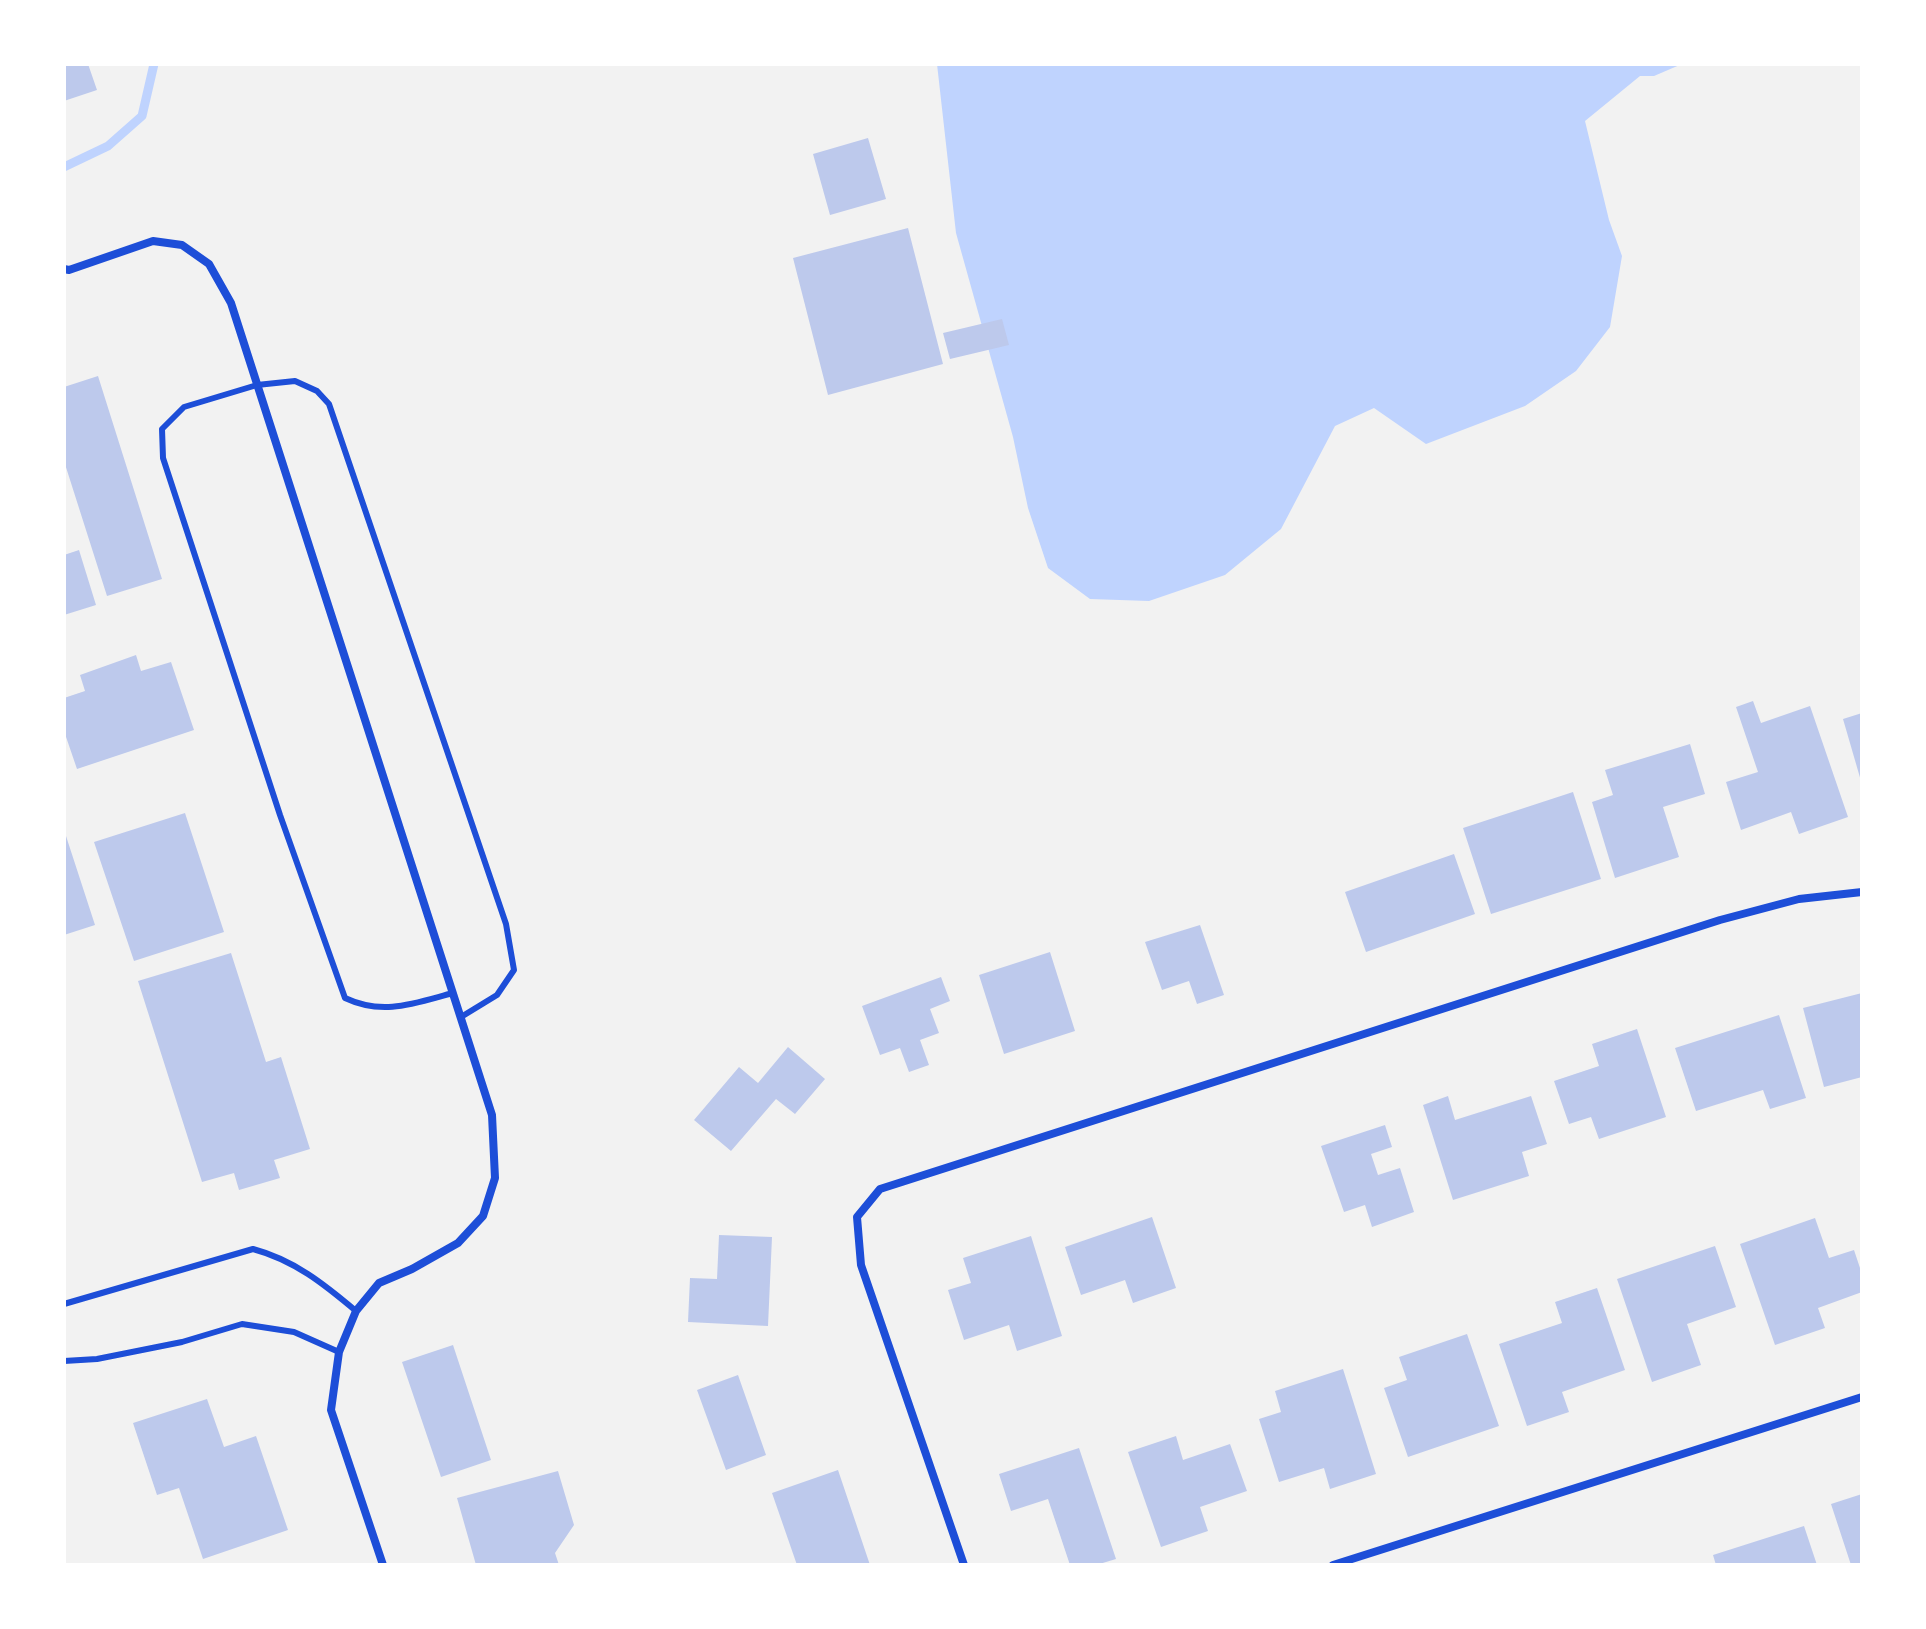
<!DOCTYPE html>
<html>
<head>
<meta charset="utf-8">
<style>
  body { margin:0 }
  #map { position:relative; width:1926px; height:1629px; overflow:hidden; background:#f2f2f2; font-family:"IBM Plex Sans",sans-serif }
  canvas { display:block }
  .frame { position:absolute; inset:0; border:66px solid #fff; pointer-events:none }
</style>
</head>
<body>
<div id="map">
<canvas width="1926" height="1629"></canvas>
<div class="frame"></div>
</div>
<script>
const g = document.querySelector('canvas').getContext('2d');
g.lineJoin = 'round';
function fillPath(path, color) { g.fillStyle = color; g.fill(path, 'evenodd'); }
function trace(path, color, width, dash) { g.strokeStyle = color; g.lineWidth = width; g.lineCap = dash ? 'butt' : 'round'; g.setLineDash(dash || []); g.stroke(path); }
fillPath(new Path2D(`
  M 937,64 L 1682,64 L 1654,76 L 1640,76 L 1585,121 L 1609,220 L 1622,256 L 1610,327 L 1576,371 L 1525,406 L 1426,444 L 1374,408 L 1335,426 L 1281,529 L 1225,575 L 1149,601 L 1090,599 L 1048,568 L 1028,508 L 1013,437 L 956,233 Z`), '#bfd3fe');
trace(new Path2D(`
  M 64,167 L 108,146 L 142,116 L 154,64`), '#bfd3fe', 9);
fillPath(new Path2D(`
  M 64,64 L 88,64 L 97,90 L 64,101 Z
  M 868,138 L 886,199 L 830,215 L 813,154 Z
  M 908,228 L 943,364 L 828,395 L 793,258 Z
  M 1002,319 L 1009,345 L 950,359 L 943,333 Z
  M 98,376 L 162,579 L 107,596 L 64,461 L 64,387 Z
  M 79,550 L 96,605 L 64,615 L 64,555 Z
  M 136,655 L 141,671 L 171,662 L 194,730 L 77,769 L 64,731 L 64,698 L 85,691 L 80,675 Z
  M 1753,701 L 1761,723 L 1810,706 L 1848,817 L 1799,834 L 1791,812 L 1741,830 L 1726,782 L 1758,772 L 1736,707 Z
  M 1862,713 L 1862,781 L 1861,781 L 1843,719 Z
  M 1690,744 L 1705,794 L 1663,807 L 1679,857 L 1615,878 L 1592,802 L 1613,795 L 1605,770 Z
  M 1573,792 L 1601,879 L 1491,914 L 1463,828 Z
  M 185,813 L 224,932 L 134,961 L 94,842 Z
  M 66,836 L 95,925 L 64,935 L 64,837 Z
  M 1454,854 L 1475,914 L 1366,952 L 1345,892 Z
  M 1200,925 L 1224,995 L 1197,1004 L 1189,981 L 1162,990 L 1145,942 Z
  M 1050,952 L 1075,1031 L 1004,1054 L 979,975 Z
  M 231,953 L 266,1062 L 281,1057 L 310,1149 L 274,1160 L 280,1178 L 239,1190 L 234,1173 L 202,1182 L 138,981 Z
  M 941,977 L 950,1001 L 930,1009 L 939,1033 L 920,1040 L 929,1065 L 909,1072 L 900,1048 L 880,1055 L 862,1006 Z
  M 1862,993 L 1862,1077 L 1824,1087 L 1803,1008 Z
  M 1779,1015 L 1806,1098 L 1770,1109 L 1763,1090 L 1696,1111 L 1675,1048 Z
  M 1637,1029 L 1666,1117 L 1599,1139 L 1591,1117 L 1569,1124 L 1554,1081 L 1599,1066 L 1592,1044 Z
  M 788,1047 L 825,1079 L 795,1114 L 776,1099 L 731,1151 L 694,1120 L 739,1067 L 758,1083 Z
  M 1448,1096 L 1455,1120 L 1531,1096 L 1547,1144 L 1522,1152 L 1529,1176 L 1453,1200 L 1423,1105 Z
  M 1385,1125 L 1392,1147 L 1371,1154 L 1378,1175 L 1400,1168 L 1414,1212 L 1372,1227 L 1365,1205 L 1344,1212 L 1321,1146 Z
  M 1152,1217 L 1176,1288 L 1133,1303 L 1125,1280 L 1081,1295 L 1065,1247 Z
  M 1815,1218 L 1829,1258 L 1854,1250 L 1862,1274 L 1862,1292 L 1818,1308 L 1825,1328 L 1775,1345 L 1740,1244 Z
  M 719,1235 L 772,1237 L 768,1326 L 688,1322 L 690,1278 L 717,1279 Z
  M 1031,1236 L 1062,1336 L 1017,1351 L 1009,1325 L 964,1340 L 948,1290 L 971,1283 L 963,1258 Z
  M 1715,1246 L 1736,1307 L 1687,1324 L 1701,1365 L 1652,1382 L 1617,1279 Z
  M 1597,1288 L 1625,1370 L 1562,1392 L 1569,1412 L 1527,1426 L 1499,1344 L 1562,1323 L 1555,1302 Z
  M 1467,1334 L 1499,1426 L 1408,1457 L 1384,1388 L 1407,1380 L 1399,1357 Z
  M 453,1345 L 491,1460 L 441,1477 L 402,1362 Z
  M 1343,1369 L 1376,1474 L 1330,1489 L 1324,1468 L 1279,1482 L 1259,1419 L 1281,1412 L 1275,1391 Z
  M 738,1375 L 766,1455 L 726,1470 L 697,1390 Z
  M 207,1399 L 224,1447 L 256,1436 L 288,1530 L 203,1559 L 179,1488 L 157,1495 L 133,1423 Z
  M 1176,1436 L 1183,1460 L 1230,1444 L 1247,1491 L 1200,1507 L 1208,1531 L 1161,1547 L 1128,1452 Z
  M 1079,1448 L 1116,1559 L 1096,1565 L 1070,1565 L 1048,1499 L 1011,1511 L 999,1474 Z
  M 838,1470 L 870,1565 L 797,1565 L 772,1493 Z
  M 558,1471 L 574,1525 L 555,1553 L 559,1565 L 476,1565 L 457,1498 Z
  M 1862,1494 L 1862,1565 L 1851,1565 L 1831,1504 Z
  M 1804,1526 L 1817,1565 L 1716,1565 L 1713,1555 Z`), '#bdc9ec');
trace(new Path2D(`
  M 453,993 C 415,1003 383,1016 345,998 L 280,815 L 163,458 L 162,429 L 184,407 L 257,385 L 295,381 L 317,391 L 329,404 L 506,924 L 514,970 L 497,995 L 461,1017
  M 64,1304 L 253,1249 C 294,1260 324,1284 356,1311
  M 64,1361 L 97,1359 L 182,1342 L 242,1324 L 294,1332 L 339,1352`), '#1d4ed8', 6);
trace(new Path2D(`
  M 64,269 L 69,270 L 153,241 L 182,245 L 209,264 L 231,303 L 492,1115 L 495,1178 L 483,1216 L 458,1243 L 412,1269 L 379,1283 L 356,1311 L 339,1352 L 331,1410 L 383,1565
  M 964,1565 L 861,1265 L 857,1217 L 880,1189 L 1720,920 L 1799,899 L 1862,892
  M 1333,1565 L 1862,1397`), '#1d4ed8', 8);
</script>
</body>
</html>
